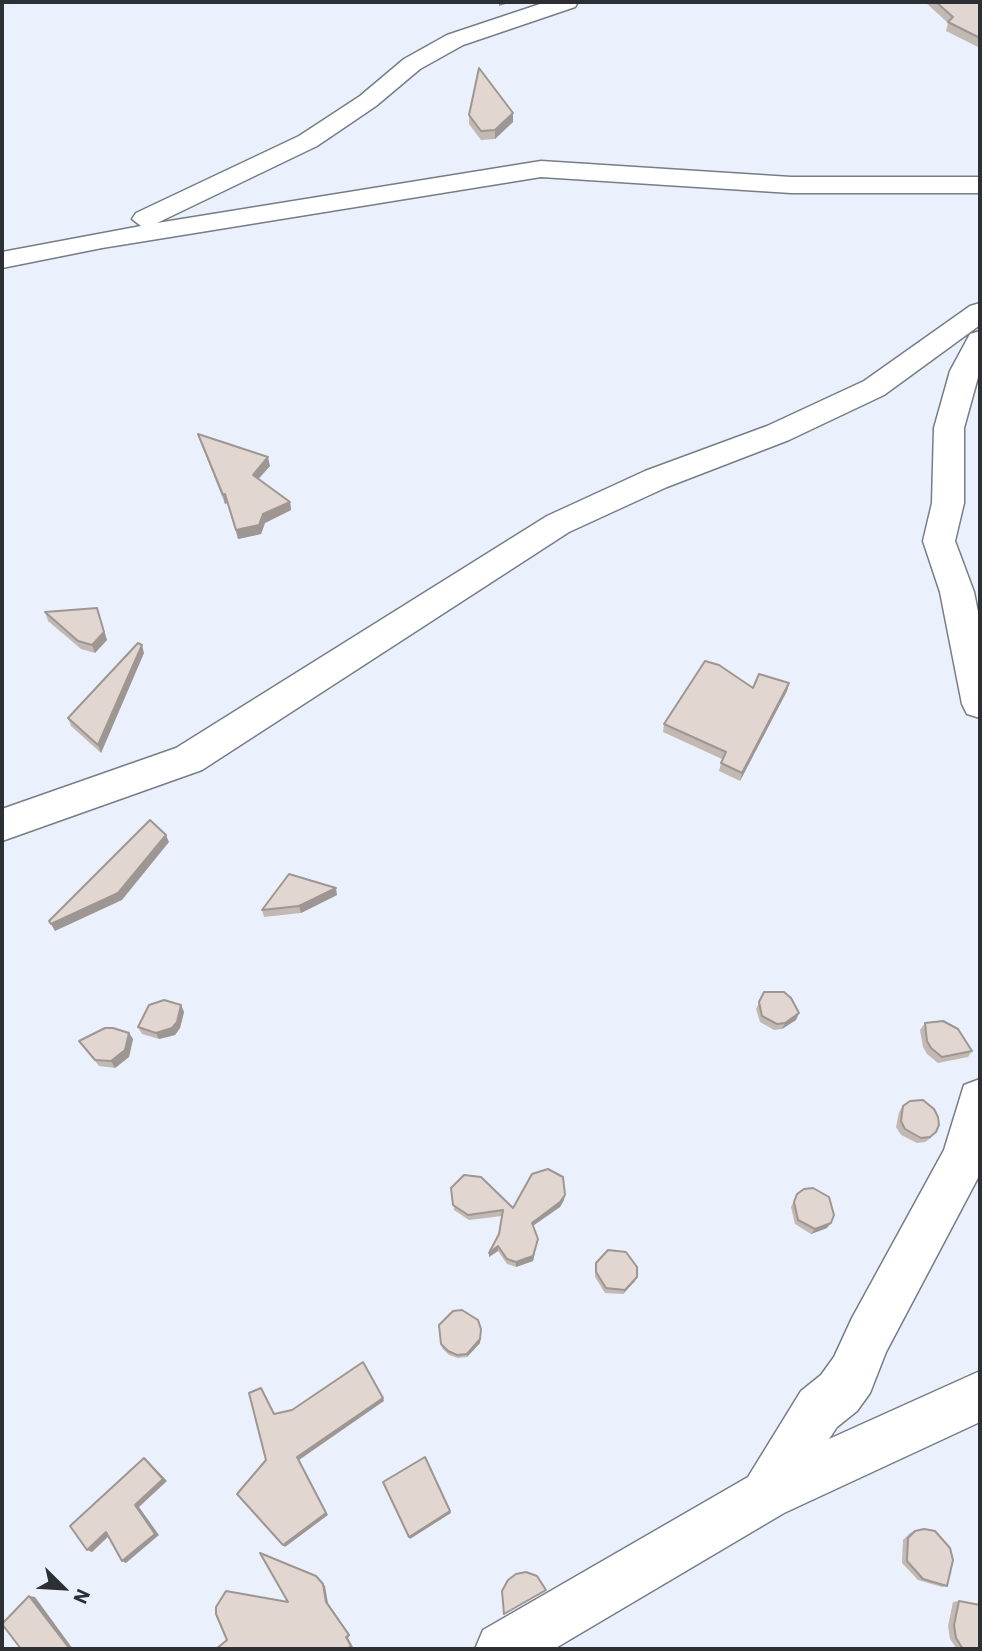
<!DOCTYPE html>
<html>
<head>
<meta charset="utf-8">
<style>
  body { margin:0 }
  #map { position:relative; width:982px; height:1651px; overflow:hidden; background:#eaf1fc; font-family:"IBM Plex Sans",sans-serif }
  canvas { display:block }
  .frame { position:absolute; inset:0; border:4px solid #2c2f33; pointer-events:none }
  .north { position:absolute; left:28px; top:1553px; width:70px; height:70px; -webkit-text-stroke:5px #eaf1fc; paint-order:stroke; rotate:114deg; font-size:19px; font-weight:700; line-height:28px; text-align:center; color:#2c2f33 }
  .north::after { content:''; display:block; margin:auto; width:24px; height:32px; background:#2c2f33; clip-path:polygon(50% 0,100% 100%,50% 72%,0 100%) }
</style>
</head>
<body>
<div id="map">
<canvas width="982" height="1651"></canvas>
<div class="frame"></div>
<div class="north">N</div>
</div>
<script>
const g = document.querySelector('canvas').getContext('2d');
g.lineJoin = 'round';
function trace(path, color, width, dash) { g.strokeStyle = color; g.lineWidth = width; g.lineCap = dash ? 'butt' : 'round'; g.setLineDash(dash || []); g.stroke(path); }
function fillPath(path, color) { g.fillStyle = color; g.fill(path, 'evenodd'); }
const minor = new Path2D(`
  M 546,2 L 578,2 L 575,7 L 463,45 L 420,69 L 376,106 L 317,146 L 157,223 L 541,161 L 791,177 L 980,177 L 980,193 L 791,193 L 541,177 L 102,248 L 2,268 L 2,252 L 141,226 L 132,219 L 136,213 L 299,136 L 360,96 L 404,59 L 447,35 Z
  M 980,303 L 980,325 L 884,395 L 789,440 L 667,487 L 569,532 L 202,770 L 2,841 L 2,809 L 176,748 L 547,516 L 645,471 L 767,426 L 864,381 L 970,306 Z
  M 980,331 L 980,370 L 964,428 L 964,503 L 955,541 L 974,592 L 980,622 L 980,718 L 967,714 L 962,704 L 940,592 L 923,541 L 932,503 L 934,428 L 950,371 L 970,334 Z
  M 980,1079 L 980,1174 L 886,1352 L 870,1393 L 857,1411 L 837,1427 L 829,1439 L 980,1371 L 980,1422 L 784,1513 L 554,1649 L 475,1649 L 483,1630 L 748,1477 L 801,1391 L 821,1375 L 834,1357 L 852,1318 L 944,1150 L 964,1085 Z`);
trace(minor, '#777d86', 3);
fillPath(minor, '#fff');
fillPath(new Path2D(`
  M 925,2 L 980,2 L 980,48 L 946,31 L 948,23 Z
  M 469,115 L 513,122 L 495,139 L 481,140 L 469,124 Z
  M 198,434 L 270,466 L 258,479 L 290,502 L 291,510 L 265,523 L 261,534 L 238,539 L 227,503 L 225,504 L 201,443 Z
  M 97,608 L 107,640 L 95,653 L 81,649 L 48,621 L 45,612 Z
  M 144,653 L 101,753 L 71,726 L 68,718 Z
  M 789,683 L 787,691 L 740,781 L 719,771 L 722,759 L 663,732 L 664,724 L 753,688 Z
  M 337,895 L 301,913 L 264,917 L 262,910 Z
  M 764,992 L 799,1013 L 796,1020 L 782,1029 L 774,1030 L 760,1022 L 756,1009 Z
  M 181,1005 L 184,1012 L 180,1028 L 175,1035 L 159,1039 L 142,1034 L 138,1027 Z
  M 925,1023 L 972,1051 L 968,1057 L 938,1063 L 927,1054 L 923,1047 L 920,1030 Z
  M 129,1033 L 133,1039 L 129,1057 L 115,1068 L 99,1066 L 79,1041 Z
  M 903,1106 L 931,1138 L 925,1142 L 917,1143 L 901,1135 L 896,1127 L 899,1112 Z
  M 451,1188 L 513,1208 L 564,1200 L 560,1207 L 533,1226 L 538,1239 L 533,1261 L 516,1267 L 507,1264 L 498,1251 L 489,1257 L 499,1234 L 502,1216 L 469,1220 L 454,1210 Z
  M 797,1194 L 827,1228 L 811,1234 L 795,1224 L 791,1207 Z
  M 596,1263 L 635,1281 L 623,1294 L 605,1293 L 595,1277 Z
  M 439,1325 L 481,1333 L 480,1343 L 467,1357 L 458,1358 L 449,1355 L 442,1348 Z
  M 915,1531 L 947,1586 L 942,1587 L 918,1580 L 902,1563 L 903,1540 L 910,1533 Z
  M 959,1601 L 980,1649 L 957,1649 L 950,1639 L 948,1626 L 953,1602 Z`), '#c2b9b3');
fillPath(new Path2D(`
  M 499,2 L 512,2 L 499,6 Z
  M 513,113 L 513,122 L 495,139 L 495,130 Z
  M 268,457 L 270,466 L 254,484 L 253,475 Z
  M 225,494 L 227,503 L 225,504 L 223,495 Z
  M 290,502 L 291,510 L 265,523 L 261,534 L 238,539 L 236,530 L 263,514 Z
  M 97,608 L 107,640 L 95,653 L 92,645 Z
  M 142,645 L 144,653 L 101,753 L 98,745 Z
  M 789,683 L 787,691 L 740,781 L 742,773 Z
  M 166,835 L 169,842 L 122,900 L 55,931 L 51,924 Z
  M 336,888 L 337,895 L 301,913 L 299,906 Z
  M 181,1005 L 184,1012 L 180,1028 L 175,1035 L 159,1039 L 156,1033 Z
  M 799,1013 L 796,1020 L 782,1029 L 785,1023 Z
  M 129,1033 L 133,1039 L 129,1057 L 115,1068 L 111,1061 Z
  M 565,1195 L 564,1200 L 560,1207 L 531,1227 L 532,1223 Z
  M 831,1223 L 827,1228 L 811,1234 L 815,1229 Z
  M 538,1239 L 533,1261 L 516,1267 L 516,1262 Z
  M 498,1246 L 498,1251 L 489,1257 L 489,1253 Z
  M 637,1277 L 635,1281 L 623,1294 L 625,1290 Z
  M 481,1333 L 480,1343 L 467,1357 L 467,1354 Z
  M 383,1398 L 384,1401 L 299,1460 L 328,1515 L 285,1547 L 283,1545 L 297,1457 Z
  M 144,1458 L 148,1461 L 167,1481 L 139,1507 L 159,1535 L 126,1563 L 122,1561 L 135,1505 Z
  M 450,1511 L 451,1513 L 410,1539 L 409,1537 Z
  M 106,1532 L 111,1534 L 92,1552 L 87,1550 Z
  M 316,1576 L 325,1586 L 328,1603 L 350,1635 L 348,1638 L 353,1647 L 350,1649 L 347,1649 L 326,1602 Z
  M 29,1596 L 35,1597 L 73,1649 L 68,1649 Z`), '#9e9692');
const building = new Path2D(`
  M 936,2 L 980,2 L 980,38 L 948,22 L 953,17 Z
  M 479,68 L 513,113 L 495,130 L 481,131 L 469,115 Z
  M 198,434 L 268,457 L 253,475 L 290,502 L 263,514 L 259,525 L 236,530 L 225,494 L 223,495 Z
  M 97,608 L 104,632 L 92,645 L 78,641 L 45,612 Z
  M 138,643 L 142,645 L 98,745 L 68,718 Z
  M 705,661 L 719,665 L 753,688 L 759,674 L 789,683 L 742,773 L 721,763 L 726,752 L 664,724 Z
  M 150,820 L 166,835 L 118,893 L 51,924 L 49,921 Z
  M 289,874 L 336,888 L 299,906 L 262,910 Z
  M 764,992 L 784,992 L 791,998 L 799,1013 L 785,1023 L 777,1024 L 762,1016 L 759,1002 Z
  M 164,1000 L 181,1005 L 177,1022 L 172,1028 L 156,1033 L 138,1027 L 149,1005 Z
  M 943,1021 L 958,1029 L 972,1051 L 942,1057 L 931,1048 L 927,1041 L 925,1023 Z
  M 105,1028 L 113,1028 L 129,1033 L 125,1050 L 111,1061 L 95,1060 L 79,1041 Z
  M 923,1100 L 934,1109 L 938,1117 L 939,1125 L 936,1132 L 930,1137 L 921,1138 L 905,1129 L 901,1121 L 903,1106 L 910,1101 Z
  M 548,1169 L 563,1177 L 565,1195 L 560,1202 L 532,1223 L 538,1239 L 533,1256 L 516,1262 L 507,1259 L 498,1246 L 489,1253 L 499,1234 L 503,1210 L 468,1215 L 453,1205 L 451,1188 L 464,1175 L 481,1177 L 513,1208 L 532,1174 Z
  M 813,1188 L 829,1197 L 834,1215 L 831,1223 L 815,1229 L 798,1220 L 794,1202 L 797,1194 L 804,1189 Z
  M 608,1250 L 626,1252 L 637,1267 L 637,1277 L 625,1290 L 606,1288 L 596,1272 L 596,1263 Z
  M 462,1310 L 478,1320 L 481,1329 L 480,1339 L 467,1354 L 457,1355 L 448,1351 L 441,1344 L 439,1325 L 453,1311 Z
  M 363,1362 L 383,1398 L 297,1457 L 326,1513 L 283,1545 L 237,1494 L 266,1460 L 249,1393 L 261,1388 L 274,1414 L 292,1410 Z
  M 425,1457 L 450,1511 L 409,1537 L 383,1482 Z
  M 144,1458 L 163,1479 L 135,1505 L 155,1534 L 122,1561 L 106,1532 L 87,1550 L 70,1526 Z
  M 924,1529 L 935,1531 L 950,1548 L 953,1560 L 947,1586 L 923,1579 L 907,1561 L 908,1538 L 915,1531 Z
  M 260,1553 L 316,1576 L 323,1584 L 326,1602 L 349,1635 L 346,1637 L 351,1646 L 347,1649 L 216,1649 L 227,1640 L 216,1614 L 216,1607 L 226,1591 L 288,1602 Z
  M 526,1572 L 537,1576 L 546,1590 L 504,1614 L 502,1591 L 508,1580 L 516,1574 Z
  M 29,1596 L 69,1648 L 68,1649 L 21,1649 L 2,1624 Z
  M 959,1601 L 980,1605 L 980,1649 L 963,1649 L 956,1638 L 954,1625 Z`);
fillPath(building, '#e2d7d0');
trace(building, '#9e9692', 2);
</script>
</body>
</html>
